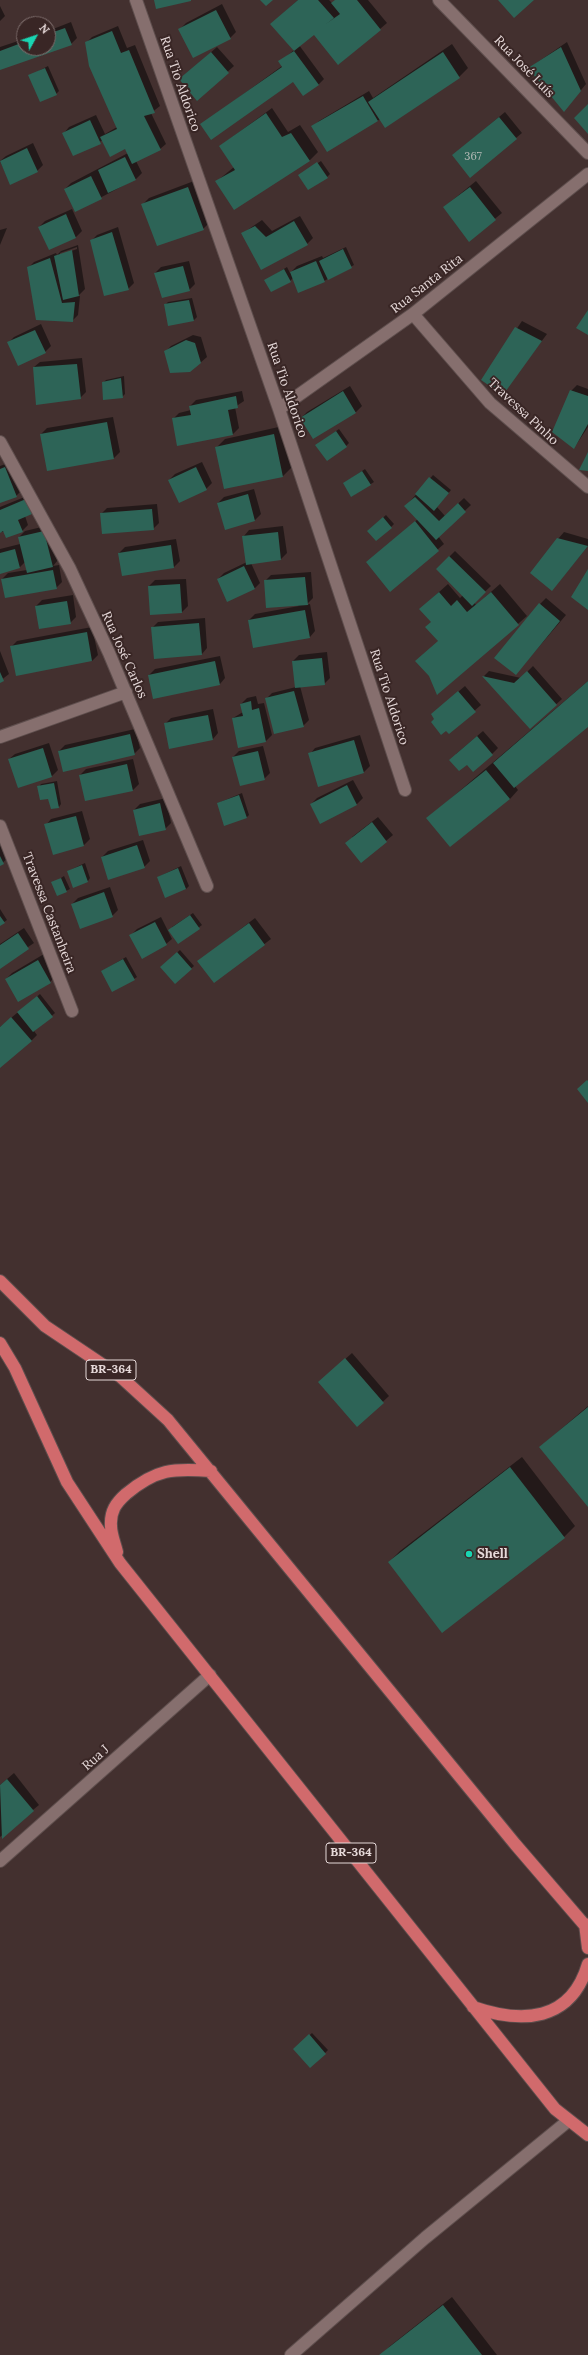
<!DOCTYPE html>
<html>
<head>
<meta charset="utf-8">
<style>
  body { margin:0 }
  #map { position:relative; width:588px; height:2355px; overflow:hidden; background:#43302f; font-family:Lora,serif }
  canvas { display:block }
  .north { position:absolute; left:16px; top:16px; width:40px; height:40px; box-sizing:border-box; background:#392625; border:1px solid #7e6e6d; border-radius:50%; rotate:50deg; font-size:11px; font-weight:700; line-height:16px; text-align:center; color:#e6d9d9 }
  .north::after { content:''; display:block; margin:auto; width:14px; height:18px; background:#19d5b2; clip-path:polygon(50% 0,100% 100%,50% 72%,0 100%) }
</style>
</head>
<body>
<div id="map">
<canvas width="588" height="2355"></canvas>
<div class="north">N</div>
</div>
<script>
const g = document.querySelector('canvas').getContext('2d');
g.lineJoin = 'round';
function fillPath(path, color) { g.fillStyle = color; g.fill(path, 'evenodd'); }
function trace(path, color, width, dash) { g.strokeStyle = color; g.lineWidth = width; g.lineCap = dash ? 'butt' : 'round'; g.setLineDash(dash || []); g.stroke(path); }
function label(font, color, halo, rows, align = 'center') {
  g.font = font + ' Lora,serif'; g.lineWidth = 4; g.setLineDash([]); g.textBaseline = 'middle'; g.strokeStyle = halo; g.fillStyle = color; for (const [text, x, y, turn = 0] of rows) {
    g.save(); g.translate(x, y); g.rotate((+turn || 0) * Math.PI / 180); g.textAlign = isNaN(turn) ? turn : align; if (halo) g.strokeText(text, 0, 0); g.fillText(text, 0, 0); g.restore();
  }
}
fillPath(new Path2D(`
  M 298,0 L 329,0 L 332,3 L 336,0 L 368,0 L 387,23 L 339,64 L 314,33 L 299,45 L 324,79 L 318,85 L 293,81 L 201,125 L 282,66 L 280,62 L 294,50 L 271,24 Z
  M 222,4 L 236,32 L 230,38 L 180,29 L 186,23 Z
  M 0,6 L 5,16 L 0,21 Z
  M 71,22 L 77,38 L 71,44 L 0,69 L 0,47 L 24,39 L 24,48 L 48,48 L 48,31 Z
  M 118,26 L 127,48 L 135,45 L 160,106 L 151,113 L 166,144 L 160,149 L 136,161 L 142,173 L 136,179 L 75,211 L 65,189 L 71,183 L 128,153 L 125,148 L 103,140 L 74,155 L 64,133 L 69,127 L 96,115 L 105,134 L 117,127 L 86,43 L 92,37 Z
  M 567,42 L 586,84 L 569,105 L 529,68 Z
  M 452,44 L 468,68 L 459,77 L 377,121 L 313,127 L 319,121 L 369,91 L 373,98 Z
  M 217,47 L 234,66 L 197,99 L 186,74 Z
  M 48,66 L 59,91 L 56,94 L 29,76 Z
  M 272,108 L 288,132 L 300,125 L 318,152 L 309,161 L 217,181 L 234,167 L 220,146 Z
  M 505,112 L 522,133 L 470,176 L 453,155 Z
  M 33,143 L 43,165 L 37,171 L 10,183 L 0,161 L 6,156 Z
  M 321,161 L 330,174 L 327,177 L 301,174 Z
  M 194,181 L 209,223 L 203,229 L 143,204 L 149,198 Z
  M 476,181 L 502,213 L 469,240 L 444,207 Z
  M 72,209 L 82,231 L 76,237 L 49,249 L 39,227 L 45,221 Z
  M 300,216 L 313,238 L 307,244 L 243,233 L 262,220 L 272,231 Z
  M 118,227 L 134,283 L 128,289 L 91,241 L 97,235 Z
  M 7,228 L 0,245 L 0,230 Z
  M 78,245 L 85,289 L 78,296 L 80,296 L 78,315 L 72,321 L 28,268 L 34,262 L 56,253 L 57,255 L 61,251 ZM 77,247 L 77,249 L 60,255 L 60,253 Z
  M 346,247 L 354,265 L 324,281 L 293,278 L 290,281 L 266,280 L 287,267 L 290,273 L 297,266 L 322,256 L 323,258 Z
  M 189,261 L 195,284 L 189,290 L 155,273 L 161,267 Z
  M 192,298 L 197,317 L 194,320 L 169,325 L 165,305 L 168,302 Z
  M 522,321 L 547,334 L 503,393 L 482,380 Z
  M 41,324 L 51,346 L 45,352 L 8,343 L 14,337 Z
  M 193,335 L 201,337 L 207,357 L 200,363 L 165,352 L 171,346 Z
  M 82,358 L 86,392 L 80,398 L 34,367 L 40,362 Z
  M 124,376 L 125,394 L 122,397 L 103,383 L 106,380 Z
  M 577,385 L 588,389 L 588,427 L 574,448 L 571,391 Z
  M 350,386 L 362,406 L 356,412 L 313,438 L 301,418 L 307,412 Z
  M 242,391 L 244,401 L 235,407 L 239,428 L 233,434 L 178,445 L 173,419 L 179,413 L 191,410 L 190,406 L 196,400 Z
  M 113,417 L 120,452 L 114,458 L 48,470 L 41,434 L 47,428 Z
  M 283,426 L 292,467 L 283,476 L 225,488 L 216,448 L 225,439 Z
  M 339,429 L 349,443 L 346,446 L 319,443 Z
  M 11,462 L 22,490 L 16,496 L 0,502 L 0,466 Z
  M 202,462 L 212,483 L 206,489 L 169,480 L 175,474 Z
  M 365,469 L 374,482 L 352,496 L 344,483 Z
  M 433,475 L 451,490 L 437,507 L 445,516 L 464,498 L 471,505 L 438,536 L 444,544 L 390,590 L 367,562 L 418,519 L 406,506 Z
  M 254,489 L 261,514 L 255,520 L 225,528 L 218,503 L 224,497 Z
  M 32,494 L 37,507 L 25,516 L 28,525 L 22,531 L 0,532 L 0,507 Z
  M 157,504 L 159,523 L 153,529 L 101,514 L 107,508 Z
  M 386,515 L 394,524 L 391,527 L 371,528 Z
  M 50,525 L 58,560 L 53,566 L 59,565 L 62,582 L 56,588 L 2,579 L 8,573 L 27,570 L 25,562 L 20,567 L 0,573 L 0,549 L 20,544 L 19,537 L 25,531 Z
  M 283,526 L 287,553 L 281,559 L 251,563 L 260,583 L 254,589 L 218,579 L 224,573 L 247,562 L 244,536 L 249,530 Z
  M 564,532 L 588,539 L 588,546 L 557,584 L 558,539 Z
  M 176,539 L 180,561 L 174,567 L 119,553 L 125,547 Z
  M 455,551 L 491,586 L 474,602 L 476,605 L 500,584 L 527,616 L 438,694 L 438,641 L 432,622 L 429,601 L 448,584 L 460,598 L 463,595 L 437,569 Z
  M 311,572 L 313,598 L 306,605 L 310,604 L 315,631 L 310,637 L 249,620 L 255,614 L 299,606 L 265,581 L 271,575 Z
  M 186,579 L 188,606 L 182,612 L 151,614 L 149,586 L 155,580 Z
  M 73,595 L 76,617 L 70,623 L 36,606 L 42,600 Z
  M 546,598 L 566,615 L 521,668 L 540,604 Z
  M 205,618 L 207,648 L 202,654 L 152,628 L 158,622 Z
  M 92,627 L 98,655 L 92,661 L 11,647 L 17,641 Z
  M 0,651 L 9,674 L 0,681 Z
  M 327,652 L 330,678 L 324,684 L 300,686 L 309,720 L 303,726 L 266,699 L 272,693 L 296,687 L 293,661 L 299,655 Z
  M 220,656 L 225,678 L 220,684 L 149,675 L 155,669 Z
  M 533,666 L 562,699 L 530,728 L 484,676 L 489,671 L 521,678 Z
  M 588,681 L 588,725 L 515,786 L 518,790 L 510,799 L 428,818 Z
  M 465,686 L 481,705 L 449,733 L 435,718 L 438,709 Z
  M 256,696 L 258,704 L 264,703 L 272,735 L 266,741 L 233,718 L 243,712 L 241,704 L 247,698 Z
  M 213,709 L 218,733 L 213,739 L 165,724 L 171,718 Z
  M 135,729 L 140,748 L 134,754 L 59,751 L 65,745 Z
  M 483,731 L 498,748 L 492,754 L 467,763 L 456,754 Z
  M 360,735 L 370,766 L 364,772 L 319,785 L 310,754 L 315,748 Z
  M 49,743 L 58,770 L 52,776 L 9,759 L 15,754 Z
  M 263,746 L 270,773 L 264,779 L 233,757 L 239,751 Z
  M 133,759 L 139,784 L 133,790 L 80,775 L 86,769 Z
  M 353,780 L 363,798 L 357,804 L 320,822 L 311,804 L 317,798 Z
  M 57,781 L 61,804 L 59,807 L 39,787 L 41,784 Z
  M 242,793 L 249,815 L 246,818 L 218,803 Z
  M 166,798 L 171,823 L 165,829 L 134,810 L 140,804 Z
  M 82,811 L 90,839 L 84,845 L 53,853 L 46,825 L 51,819 Z
  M 378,817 L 393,835 L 361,862 L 352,837 Z
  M 0,840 L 9,857 L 0,865 Z
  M 143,840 L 150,861 L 144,867 L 102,857 L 108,851 Z
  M 85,863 L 90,878 L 88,881 L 68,871 Z
  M 181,866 L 189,886 L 186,889 L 158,877 Z
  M 64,876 L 70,889 L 58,895 L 53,883 Z
  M 110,887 L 118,910 L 112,916 L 72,904 L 78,898 Z
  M 0,909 L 7,920 L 0,925 Z
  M 193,913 L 202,925 L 178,943 L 172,927 Z
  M 161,917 L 172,939 L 166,944 L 131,935 L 137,929 Z
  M 255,918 L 271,939 L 214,982 L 199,961 Z
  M 24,928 L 34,943 L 0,966 L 0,944 Z
  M 180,950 L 194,966 L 175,983 L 161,967 Z
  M 44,954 L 56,976 L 50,982 L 6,979 L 12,973 Z
  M 126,957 L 137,977 L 134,979 L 102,971 Z
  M 40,994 L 55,1013 L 34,1031 L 37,1035 L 31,1041 L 0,1066 L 0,1027 Z
  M 352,1353 L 389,1396 L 357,1426 L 325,1377 Z
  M 588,1406 L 588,1505 L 540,1447 Z
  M 522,1457 L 575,1526 L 564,1537 L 442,1631 L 389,1562 L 400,1551 Z
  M 14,1773 L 39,1805 L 0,1837 L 0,1785 Z
  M 312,2033 L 328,2050 L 325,2053 L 297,2046 Z
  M 452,2297 L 497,2355 L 381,2355 L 390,2346 Z`), '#0007');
fillPath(new Path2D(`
  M 154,0 L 191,0 L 191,1 L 156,9 Z
  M 260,0 L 273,0 L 266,6 Z
  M 298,0 L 318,0 L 334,18 L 326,24 L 340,14 L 331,3 L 335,0 L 357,0 L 381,30 L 338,65 L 314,35 L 294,51 L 270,24 Z
  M 498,0 L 534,0 L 514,18 Z
  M 216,10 L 231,39 L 193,58 L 178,29 Z
  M 65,28 L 72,45 L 0,70 L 0,51 L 24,42 L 24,48 L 48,48 L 48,34 Z
  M 112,31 L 121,53 L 129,50 L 155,113 L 144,116 L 161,150 L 132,164 L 125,149 L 110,157 L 100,137 L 117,129 L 89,66 L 85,42 Z
  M 561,47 L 581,91 L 564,112 L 528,68 Z
  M 294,51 L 319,85 L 303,96 L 293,82 L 211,140 L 200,124 L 282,67 L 278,61 Z
  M 211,52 L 229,73 L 197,101 L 179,79 Z
  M 443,52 L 460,78 L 385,128 L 368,102 Z
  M 45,68 L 57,95 L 40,102 L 28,75 Z
  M 363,96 L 378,121 L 327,152 L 311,126 Z
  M 588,104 L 588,134 L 574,118 Z
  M 266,113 L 282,137 L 291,133 L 310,161 L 234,210 L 215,181 L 235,170 L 219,146 Z
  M 499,117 L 517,139 L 470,178 L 452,155 Z
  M 90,120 L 101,144 L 73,156 L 62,133 Z
  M 27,148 L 38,172 L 10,185 L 0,161 Z
  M 125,157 L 136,180 L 108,193 L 98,170 Z
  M 317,162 L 328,178 L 308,190 L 298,175 Z
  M 91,176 L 102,199 L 75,212 L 64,189 Z
  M 188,187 L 204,230 L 157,246 L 141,204 Z
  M 470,187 L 496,220 L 469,242 L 443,207 Z
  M 66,214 L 76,238 L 49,250 L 38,227 Z
  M 294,221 L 308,245 L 261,270 L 241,233 L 255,226 L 266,237 Z
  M 112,232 L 129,290 L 104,296 L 90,240 Z
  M 343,249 L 352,268 L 328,280 L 319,261 Z
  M 72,250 L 79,296 L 63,300 L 54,256 Z
  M 50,258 L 62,303 L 75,302 L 73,322 L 36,320 L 27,267 Z
  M 316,261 L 325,282 L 298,293 L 290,272 Z
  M 183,266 L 190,291 L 162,298 L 154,273 Z
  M 284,269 L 291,282 L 271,292 L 264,280 Z
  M 189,300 L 194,321 L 168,326 L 164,304 Z
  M 588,310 L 588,335 L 576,328 Z
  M 515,327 L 542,341 L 503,395 L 481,380 Z
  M 35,330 L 46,353 L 18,366 L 7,342 Z
  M 186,340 L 195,343 L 201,363 L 190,372 L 170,373 L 164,351 Z
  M 77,364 L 81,399 L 36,405 L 33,367 Z
  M 121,378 L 123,398 L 103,400 L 102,382 Z
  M 570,390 L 588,396 L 588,424 L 574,449 L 552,432 Z
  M 343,391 L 356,413 L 313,439 L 300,418 Z
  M 236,396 L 238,408 L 228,410 L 233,435 L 177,446 L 172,418 L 191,415 L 189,406 Z
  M 107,422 L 114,459 L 47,471 L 40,434 Z
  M 336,431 L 347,447 L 327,461 L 315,445 Z
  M 274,434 L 283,477 L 224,489 L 215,447 Z
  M 588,452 L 588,471 L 579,470 Z
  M 5,467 L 17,497 L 0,503 L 0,469 Z
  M 196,467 L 207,490 L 179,503 L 168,480 Z
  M 362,471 L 371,485 L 351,497 L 343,483 Z
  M 429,477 L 449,493 L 434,511 L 415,494 Z
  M 248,494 L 255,521 L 225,530 L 217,503 Z
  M 415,497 L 439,521 L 458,503 L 466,512 L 436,540 L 404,506 Z
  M 26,499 L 32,514 L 18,520 L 23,532 L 6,538 L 3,531 L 0,533 L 0,510 Z
  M 152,509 L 154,530 L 102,534 L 100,513 Z
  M 383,517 L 392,528 L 376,541 L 367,531 Z
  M 415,521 L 439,551 L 390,592 L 366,562 Z
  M 44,531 L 53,567 L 27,573 L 18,537 Z
  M 278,532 L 281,560 L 246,565 L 242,536 Z
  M 557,538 L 588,546 L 552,591 L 530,573 Z
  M 171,545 L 174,568 L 122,576 L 118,553 Z
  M 15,549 L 20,568 L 0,574 L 0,553 Z
  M 449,556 L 486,592 L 472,606 L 436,569 Z
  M 244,566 L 255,589 L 227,602 L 217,579 Z
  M 588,569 L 588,610 L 571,597 Z
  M 53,570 L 57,589 L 5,598 L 1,579 Z
  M 305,577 L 308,605 L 266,608 L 264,580 Z
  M 180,584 L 182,613 L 150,615 L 148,586 Z
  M 439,592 L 451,606 L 457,600 L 467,612 L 491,592 L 519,625 L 437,695 L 429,676 L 415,661 L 438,641 L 425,627 L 431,622 L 419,609 Z
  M 67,601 L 71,624 L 39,629 L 35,606 Z
  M 539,603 L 560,621 L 516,675 L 494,658 Z
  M 305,610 L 310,638 L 253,648 L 248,620 Z
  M 199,623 L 202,655 L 154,659 L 151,627 Z
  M 87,632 L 92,661 L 16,676 L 10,646 Z
  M 322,658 L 325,685 L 295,688 L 292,661 Z
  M 215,661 L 220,685 L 153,699 L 148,675 Z
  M 527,671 L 557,705 L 530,729 L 482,676 L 514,683 Z
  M 0,672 L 4,681 L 0,683 Z
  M 588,681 L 588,727 L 514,788 L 493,763 Z
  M 294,691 L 304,727 L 274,734 L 265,698 Z
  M 458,691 L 476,712 L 449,734 L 446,731 L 441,735 L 431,722 L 434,719 L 431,714 Z
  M 251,701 L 252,710 L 259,708 L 266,742 L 238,748 L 232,718 L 243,716 L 240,704 Z
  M 208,715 L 213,740 L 169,749 L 164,723 Z
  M 130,734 L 135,755 L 63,772 L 58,751 Z
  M 477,736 L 493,755 L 473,772 L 467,765 L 459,771 L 449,760 Z
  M 354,740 L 364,773 L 318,787 L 308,753 Z
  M 43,748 L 52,777 L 18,788 L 8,759 Z
  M 258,751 L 265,780 L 240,786 L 232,757 Z
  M 127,764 L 133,791 L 85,801 L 79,775 Z
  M 486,770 L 510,799 L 450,847 L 426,818 Z
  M 54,783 L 59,808 L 51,809 L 48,799 L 40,800 L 37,786 Z
  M 347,785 L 357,805 L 320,824 L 310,804 Z
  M 239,795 L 247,818 L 224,826 L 217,803 Z
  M 160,803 L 166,830 L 139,836 L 133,810 Z
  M 76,816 L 84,846 L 53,855 L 44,824 Z
  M 372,822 L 387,842 L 361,863 L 345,843 Z
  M 137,845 L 145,868 L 108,880 L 101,857 Z
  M 0,856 L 4,864 L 0,866 Z
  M 82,865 L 88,882 L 73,888 L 67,871 Z
  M 178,868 L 186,889 L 165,898 L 157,877 Z
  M 61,878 L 67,892 L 57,896 L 51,882 Z
  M 104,892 L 113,917 L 80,929 L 71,904 Z
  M 190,915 L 200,929 L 178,944 L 168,930 Z
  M 0,916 L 5,923 L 0,926 Z
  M 155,922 L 167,945 L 142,959 L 129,935 Z
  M 249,923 L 265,945 L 214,983 L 197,961 Z
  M 18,933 L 29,949 L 0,969 L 0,945 Z
  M 177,952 L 192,969 L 175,984 L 160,967 Z
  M 123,959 L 135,980 L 112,992 L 101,971 Z
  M 38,960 L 51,983 L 18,1002 L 5,979 Z
  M 37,996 L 53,1017 L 33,1032 L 17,1012 Z
  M 11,1017 L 32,1041 L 0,1068 L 0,1027 Z
  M 587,1080 L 588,1081 L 588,1103 L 577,1089 Z
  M 345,1358 L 384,1403 L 357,1427 L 318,1382 Z
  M 588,1407 L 588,1507 L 539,1447 Z
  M 510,1467 L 565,1538 L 442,1633 L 388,1562 Z
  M 7,1779 L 34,1811 L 2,1839 L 0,1785 Z
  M 309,2034 L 326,2054 L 310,2068 L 293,2049 Z
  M 443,2305 L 482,2355 L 379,2355 Z`), '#2d6457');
const minor = new Path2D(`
  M 136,0 L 279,409 L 405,790
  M 439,0 L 588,153
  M 413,314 L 490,403 L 588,487
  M 279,409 L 413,314 L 588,174
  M 0,442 L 70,569 L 109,653 L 207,886
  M 0,737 L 126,692
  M 0,826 L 72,1011
  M 0,1861 L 210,1675
  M 291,2355 L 425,2238 L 568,2121`);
const trunk = new Path2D(`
  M 0,1281 L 45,1326 L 121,1377 L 168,1420 L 515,1844 L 588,1929
  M 0,1343 L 15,1368 L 67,1482 L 120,1563 L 555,2109 L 588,2135
  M 117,1552 C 115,1544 111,1534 111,1526 C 110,1511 116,1503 126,1494 C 156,1469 173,1468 211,1471
  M 585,1924 L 588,1948
  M 473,2007 C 522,2024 571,2022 588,1964`);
trace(minor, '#5e4e4d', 14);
trace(trunk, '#5e4e4d', 14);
trace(minor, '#866f6e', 12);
trace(trunk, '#d16a6c', 12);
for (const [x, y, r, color] of [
  [469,1554,4,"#19d5b2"]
]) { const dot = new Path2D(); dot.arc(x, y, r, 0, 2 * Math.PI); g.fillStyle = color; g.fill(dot); trace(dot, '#392625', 1.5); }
label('11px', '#b8bcb8', null, [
  ["367",473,157]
]);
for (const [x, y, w] of [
  [111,1370,50],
  [351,1853,50]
]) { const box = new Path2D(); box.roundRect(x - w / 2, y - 10, w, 20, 3); g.fillStyle = '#392625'; g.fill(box); trace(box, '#e6d9d9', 1); }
label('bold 12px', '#e6d9d9', null, [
  ["BR-364",111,1370],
  ["BR-364",351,1853]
]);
label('13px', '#e6d9d9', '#392625', [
  ["Rua José Luís",524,67,46],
  ["Rua Tio Aldorico",180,84,71],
  ["Rua Santa Rita",427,284,-38],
  ["Rua Tio Aldorico",287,390,71],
  ["Travessa Pinho",523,412,43],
  ["Rua José Carlos",124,655,66],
  ["Rua Tio Aldorico",389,697,72],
  ["Travessa Castanheira",49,913,69],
  ["Rua J",96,1758,-42]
]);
label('bold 13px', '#e6d9d9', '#392625', [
  ["Shell",477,1554]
], 'left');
</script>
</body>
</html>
